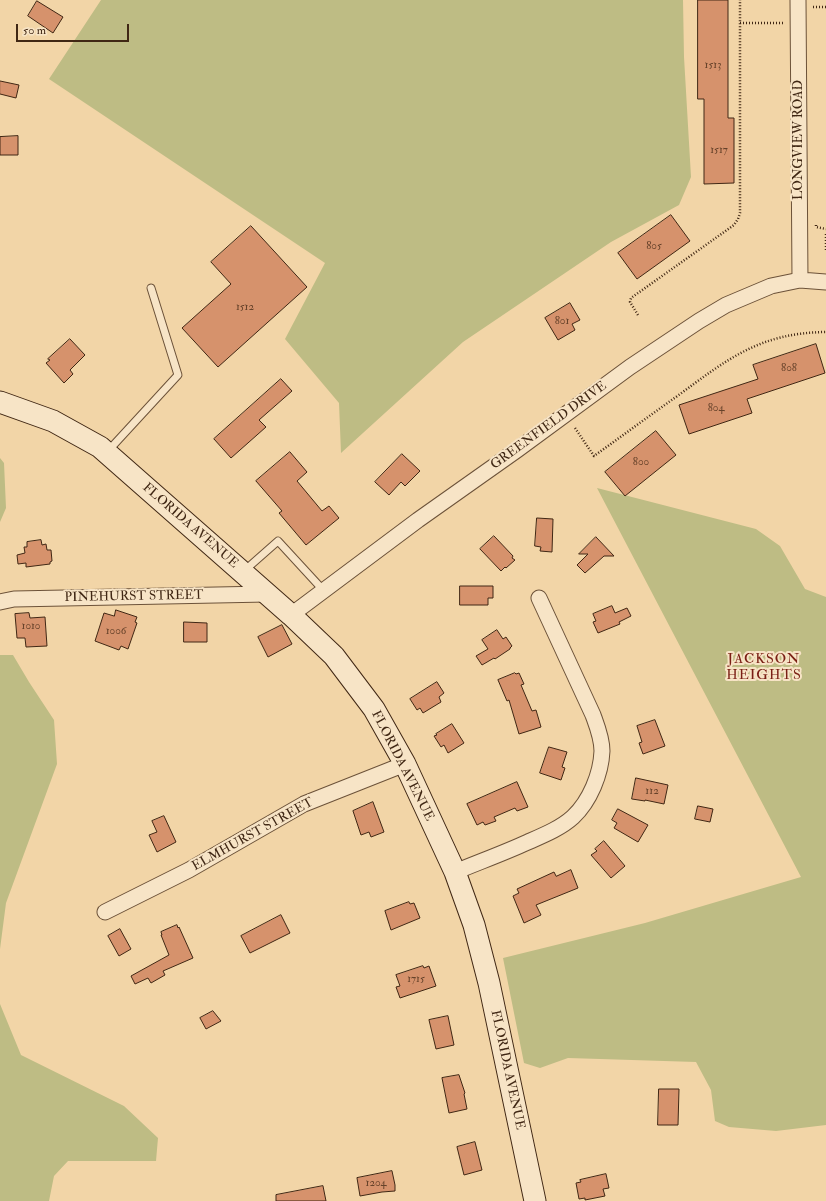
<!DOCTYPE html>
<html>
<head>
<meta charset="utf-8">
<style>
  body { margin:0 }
  #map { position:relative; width:826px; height:1201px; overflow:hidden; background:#f2d5a7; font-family:"IM FELL Double Pica",serif }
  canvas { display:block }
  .scale { position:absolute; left:16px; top:24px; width:113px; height:18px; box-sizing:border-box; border:2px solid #402714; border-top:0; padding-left:5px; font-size:12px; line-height:14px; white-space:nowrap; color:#402714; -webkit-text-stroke:3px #f7e4c6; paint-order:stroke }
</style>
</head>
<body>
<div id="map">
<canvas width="826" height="1201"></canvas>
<div class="scale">50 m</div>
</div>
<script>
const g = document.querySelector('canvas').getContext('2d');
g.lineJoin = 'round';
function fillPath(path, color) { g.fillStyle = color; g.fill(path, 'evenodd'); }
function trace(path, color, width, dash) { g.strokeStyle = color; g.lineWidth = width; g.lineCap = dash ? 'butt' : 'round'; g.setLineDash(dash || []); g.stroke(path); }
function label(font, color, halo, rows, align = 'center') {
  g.font = font + ' "IM FELL Double Pica",serif'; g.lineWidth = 4; g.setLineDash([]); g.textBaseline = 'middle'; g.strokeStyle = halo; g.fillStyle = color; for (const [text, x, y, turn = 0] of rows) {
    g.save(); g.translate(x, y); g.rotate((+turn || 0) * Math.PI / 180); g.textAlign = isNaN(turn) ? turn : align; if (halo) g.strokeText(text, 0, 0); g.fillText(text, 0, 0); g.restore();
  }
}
fillPath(new Path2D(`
  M 101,0 L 683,0 L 684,57 L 691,177 L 679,205 L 611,242 L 463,342 L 341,453 L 339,403 L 285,339 L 325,263 L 49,79 Z
  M 0,458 L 4,463 L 6,508 L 0,522 Z
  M 597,488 L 756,529 L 780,546 L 805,589 L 826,597 L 826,1125 L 776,1131 L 729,1127 L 715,1121 L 711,1090 L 696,1062 L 568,1058 L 540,1068 L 524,1063 L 503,958 L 645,923 L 801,877 Z
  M 0,655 L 13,655 L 29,682 L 54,720 L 57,764 L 6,903 L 0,949 Z
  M 0,1004 L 21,1055 L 124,1106 L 158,1138 L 156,1161 L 68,1161 L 54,1176 L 49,1201 L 0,1201 Z`), '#bebc84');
const building = new Path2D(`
  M 698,0 L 728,0 L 728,118 L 734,118 L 734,183 L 704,184 L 704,99 L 698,99 Z
  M 37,1 L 63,17 L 53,33 L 28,16 Z
  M 0,81 L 19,85 L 16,98 L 0,94 Z
  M 18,136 L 18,155 L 0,155 L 0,137 Z
  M 671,215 L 690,241 L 637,279 L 618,253 Z
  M 251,226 L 307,287 L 218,367 L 182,328 L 231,284 L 211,262 Z
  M 570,303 L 580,320 L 572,324 L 575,330 L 558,340 L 545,318 Z
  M 70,339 L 85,355 L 70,370 L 73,374 L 64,383 L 46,363 L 50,360 L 48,359 Z
  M 816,344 L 825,373 L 747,399 L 752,413 L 689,434 L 679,405 L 758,379 L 753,365 Z
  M 281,379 L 292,391 L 259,420 L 266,427 L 231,458 L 214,439 Z
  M 656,431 L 676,455 L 625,496 L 605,472 Z
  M 290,452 L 307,472 L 297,481 L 322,511 L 329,506 L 339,518 L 306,545 L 279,513 L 282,511 L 256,481 Z
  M 402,454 L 420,471 L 405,486 L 401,482 L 389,495 L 375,482 Z
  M 537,518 L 553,519 L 552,552 L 540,551 L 541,547 L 535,546 Z
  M 494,536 L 513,556 L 512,558 L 515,560 L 506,568 L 505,567 L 501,571 L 480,549 Z
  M 596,537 L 614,556 L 604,556 L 585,573 L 577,565 L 588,554 L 579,554 Z
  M 41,540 L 42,545 L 46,544 L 47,550 L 51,550 L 52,561 L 50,562 L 50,564 L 26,567 L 26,563 L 18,564 L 17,555 L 25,553 L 24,547 L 27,547 L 27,542 Z
  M 460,586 L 493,586 L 493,598 L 488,598 L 488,605 L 460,605 Z
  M 612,606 L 615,613 L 627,608 L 631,616 L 619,622 L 620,624 L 598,633 L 593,622 L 596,621 L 593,614 Z
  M 116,610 L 137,617 L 135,622 L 137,623 L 128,649 L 121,646 L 119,650 L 95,641 L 104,613 L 114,616 Z
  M 29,613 L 30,618 L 45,617 L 47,646 L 26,647 L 25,638 L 17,638 L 15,614 Z
  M 184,622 L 207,623 L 207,642 L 184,642 Z
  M 282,625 L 292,644 L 268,657 L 258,637 Z
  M 497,630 L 503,639 L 506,637 L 512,646 L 510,648 L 510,649 L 495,659 L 494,658 L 482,665 L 476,656 L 488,649 L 482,640 Z
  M 515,673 L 516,674 L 519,673 L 524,684 L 521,685 L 532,711 L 536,710 L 541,727 L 519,734 L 509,700 L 507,701 L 498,680 Z
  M 437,682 L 444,693 L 439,697 L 441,702 L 423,713 L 420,708 L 417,710 L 410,699 Z
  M 655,720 L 665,746 L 643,754 L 639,743 L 642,742 L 637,726 Z
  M 452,724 L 464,743 L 448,753 L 444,745 L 441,747 L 434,736 L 437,735 L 436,734 Z
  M 549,747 L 567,752 L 562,767 L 565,768 L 561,780 L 540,773 Z
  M 636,778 L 668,785 L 664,804 L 645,800 L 645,801 L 632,799 Z
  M 517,782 L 528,807 L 517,811 L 515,808 L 494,817 L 496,821 L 485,825 L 483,822 L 477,825 L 467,804 Z
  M 373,802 L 384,832 L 371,837 L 369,832 L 361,835 L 353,811 Z
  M 698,806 L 713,809 L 710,822 L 695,819 Z
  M 618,809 L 648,825 L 638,842 L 614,828 L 617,823 L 612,820 Z
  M 164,816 L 176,842 L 157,852 L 149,835 L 157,832 L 152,821 Z
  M 604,841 L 625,866 L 611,878 L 591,855 L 597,851 L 595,849 Z
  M 571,870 L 578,888 L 536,905 L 541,915 L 524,923 L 513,896 L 519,893 L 517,889 L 554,872 L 556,876 Z
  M 409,902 L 410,904 L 414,903 L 420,918 L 391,930 L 385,911 Z
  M 281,915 L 290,933 L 250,953 L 241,936 Z
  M 177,925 L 178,928 L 179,927 L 193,958 L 163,971 L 165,975 L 151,983 L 148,978 L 135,984 L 131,976 L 169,955 L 161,935 L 162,935 L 161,932 Z
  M 120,929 L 131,949 L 119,956 L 108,936 Z
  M 423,966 L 424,968 L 429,966 L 436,986 L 400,998 L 396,987 L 400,986 L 396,975 Z
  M 213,1011 L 221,1021 L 206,1029 L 200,1018 Z
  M 448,1016 L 454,1045 L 436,1049 L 429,1020 Z
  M 459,1075 L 465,1093 L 464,1094 L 467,1109 L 449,1113 L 442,1078 Z
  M 659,1089 L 679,1089 L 678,1125 L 658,1125 Z
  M 475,1142 L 482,1170 L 464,1175 L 457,1147 Z
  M 392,1171 L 395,1185 L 395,1191 L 382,1192 L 360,1196 L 357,1178 Z
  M 606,1174 L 609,1188 L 603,1189 L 605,1196 L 585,1200 L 585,1198 L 579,1199 L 576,1183 L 581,1182 L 580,1180 Z
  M 323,1186 L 326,1201 L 276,1201 L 276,1195 Z`);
fillPath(building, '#d6926c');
trace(building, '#402714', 1);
const service = new Path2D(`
  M 108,451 L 178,375 L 151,288
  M 244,571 L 278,541 L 324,591`);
const minor = new Path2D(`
  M 798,0 L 800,280
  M 0,602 L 14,599 L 267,594
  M 291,615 L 418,520 L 517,450 L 630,367 L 699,321 L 726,305 L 771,286 L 800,280 L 826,282
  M 455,872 C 479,862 504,853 528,842 C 544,835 561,828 573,817 C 590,801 601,774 602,751 C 602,738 597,726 593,715 L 539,598
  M 105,912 L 189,870 L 304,804 L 405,764`);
const secondary = new Path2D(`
  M 0,402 L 53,421 L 100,447 L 291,615 L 334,656 L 374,709 L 405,764 L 455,872 L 474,925 L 489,983 L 535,1201`);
trace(service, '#6c5239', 9);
trace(minor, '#6c5239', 17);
trace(secondary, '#402714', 23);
trace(new Path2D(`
  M 813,7 L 826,7
  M 740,23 L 783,23
  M 816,225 L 816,227 L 826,229
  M 826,234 L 826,250
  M 638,315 L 630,302 L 631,298 L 734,225 L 738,219 L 740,213 L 740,0
  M 575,428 L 594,456 C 622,436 649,416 676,397 C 728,359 759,333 826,332`), '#402714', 2.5, [1, 2]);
trace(service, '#f7e4c6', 7);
trace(minor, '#f7e4c6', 15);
trace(secondary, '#f7e4c6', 21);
label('11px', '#66422a', null, [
  ["1513",713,66],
  ["1517",719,151],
  ["805",654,247],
  ["1512",245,308],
  ["801",562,322],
  ["808",789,369],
  ["804",716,409],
  ["800",641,463],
  ["1010",31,627],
  ["1006",116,632],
  ["112",652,792],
  ["1715",416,980],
  ["1204",376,1184]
]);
label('13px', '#402714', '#f7e4c6', [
  ["LONGVIEW ROAD",799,140,-90],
  ["GREENFIELD DRIVE",549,426,-36],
  ["FLORIDA AVENUE",190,526,41],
  ["PINEHURST STREET",134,597,-1],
  ["FLORIDA AVENUE",402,766,63],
  ["ELMHURST STREET",253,835,-29],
  ["FLORIDA AVENUE",507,1070,78]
]);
g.letterSpacing = '1px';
label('14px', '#7a1f14', '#f7e4c6', [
  ["JACKSON",764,660],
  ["HEIGHTS",764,676]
]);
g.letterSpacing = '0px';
</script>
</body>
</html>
